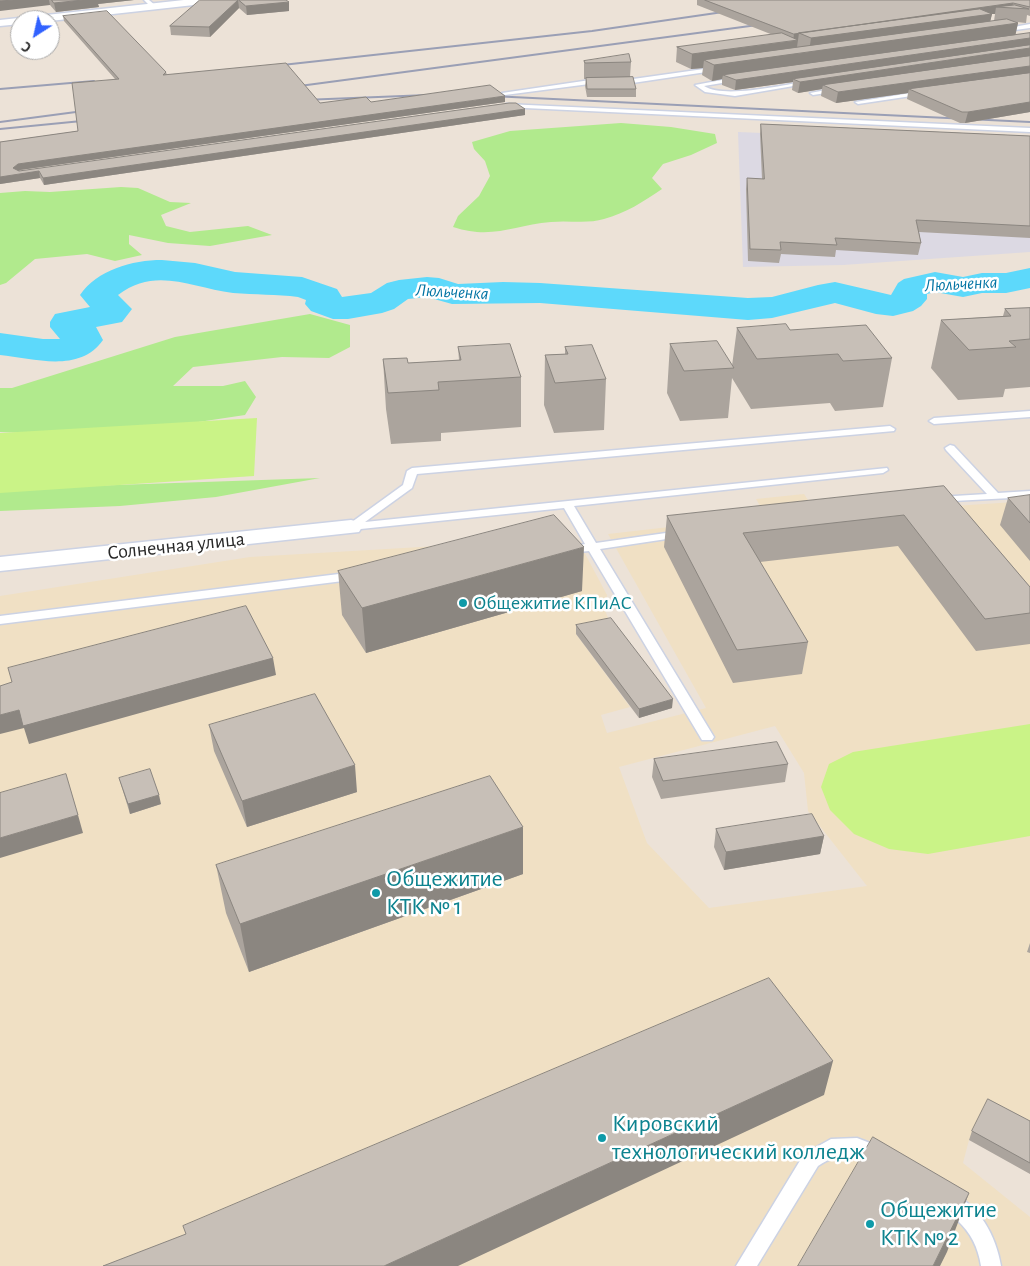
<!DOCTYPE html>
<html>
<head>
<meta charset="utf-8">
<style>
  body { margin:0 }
  #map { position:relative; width:1030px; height:1266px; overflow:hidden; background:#ece2d7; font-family:"Alegreya Sans",sans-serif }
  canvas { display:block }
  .north { position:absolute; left:10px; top:10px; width:50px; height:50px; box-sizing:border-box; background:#fff; border:1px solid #a9a9a9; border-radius:50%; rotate:215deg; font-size:14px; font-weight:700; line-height:20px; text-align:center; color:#282828 }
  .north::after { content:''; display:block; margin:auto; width:18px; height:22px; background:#3162ff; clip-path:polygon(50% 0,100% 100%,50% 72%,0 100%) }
</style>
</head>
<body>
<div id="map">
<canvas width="1030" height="1266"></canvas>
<div class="north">С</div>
</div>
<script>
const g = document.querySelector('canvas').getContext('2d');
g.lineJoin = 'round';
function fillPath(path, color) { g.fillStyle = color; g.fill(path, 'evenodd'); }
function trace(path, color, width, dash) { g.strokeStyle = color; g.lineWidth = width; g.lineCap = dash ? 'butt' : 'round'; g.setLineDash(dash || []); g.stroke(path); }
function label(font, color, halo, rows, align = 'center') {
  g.font = font + ' "Alegreya Sans",sans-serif'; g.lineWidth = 5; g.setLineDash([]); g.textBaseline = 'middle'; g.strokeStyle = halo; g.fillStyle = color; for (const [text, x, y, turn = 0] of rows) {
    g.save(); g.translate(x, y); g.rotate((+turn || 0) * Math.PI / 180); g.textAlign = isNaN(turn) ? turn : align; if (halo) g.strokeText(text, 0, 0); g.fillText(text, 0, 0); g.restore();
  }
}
fillPath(new Path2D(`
  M 738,132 L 1030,144 L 1030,252 L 843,265 L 743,267 Z`), '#dcd9e3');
fillPath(new Path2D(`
  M 804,494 L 818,515 L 1030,501 L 1030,1131 L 985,1108 L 969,1140 L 963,1163 L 1030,1217 L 1030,1266 L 0,1266 L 0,596 L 250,557 L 574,538 L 582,548 L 607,595 L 605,610 L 611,626 L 576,634 L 630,707 L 601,715 L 607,733 L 706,708 L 608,534 L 766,516 L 756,499 ZM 775,726 L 804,773 L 808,811 L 867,886 L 709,908 L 647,843 L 619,767 Z`), '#f0e0c4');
fillPath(new Path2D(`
  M 621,123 L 671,127 L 715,134 L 717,143 L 691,155 L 663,164 L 652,178 L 662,189 C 643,202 626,213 604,219 C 588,224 568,220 551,222 C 513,225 493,240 453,227 L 458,216 L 479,196 L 490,176 L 485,161 L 474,149 L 472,142 L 510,131 Z
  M 121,187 L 138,188 L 170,202 L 191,203 L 161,215 L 166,226 L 190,232 L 248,226 L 272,235 L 210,246 L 168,243 L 129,235 L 129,244 L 142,255 L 115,261 L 87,254 L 35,259 L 6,283 L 0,285 L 0,193 L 25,191 L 50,192 Z
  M 310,314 L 350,325 L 350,347 L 329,358 L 282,357 L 193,367 L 173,386 L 223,386 L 245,381 L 256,397 L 245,415 L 165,427 L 28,433 L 0,432 L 0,388 L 12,388 L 175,337 Z
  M 320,478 L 216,497 L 120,506 L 0,511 L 0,489 Z`), '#b1ea8d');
fillPath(new Path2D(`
  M 257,418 L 254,476 L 0,493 L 0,433 Z
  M 1030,724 L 1030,836 L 928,854 L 889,849 L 854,834 L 830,810 L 821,787 L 829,764 L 853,752 Z`), '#caf387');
fillPath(new Path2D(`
  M 162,260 L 195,263 L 235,272 L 302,277 L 337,289 L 342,297 L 371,293 L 387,283 L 399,280 L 427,277 L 439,278 L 458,284 L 503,282 L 540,283 L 748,298 L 772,297 L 818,285 L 835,282 L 891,295 L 898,283 L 904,279 L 935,272 L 963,277 L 982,273 L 1006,273 L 1030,268 L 1030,288 L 1006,293 L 982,293 L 963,297 L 935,292 L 927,294 L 927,299 L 921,306 L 913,311 L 893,316 L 876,314 L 835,303 L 772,318 L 748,320 L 540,303 L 452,304 L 427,297 L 408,299 L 394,309 L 382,313 L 348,319 L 333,319 L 311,311 L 305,304 L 306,300 L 298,297 C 277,294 255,295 233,293 C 192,288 156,266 118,295 L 132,309 L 122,322 L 96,327 L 103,340 C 79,374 33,358 0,355 L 0,333 L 43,339 L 60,339 L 50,327 L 50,322 L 55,314 L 90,307 L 80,295 C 97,270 132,260 162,260 Z`), '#5dd9fb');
const lane = new Path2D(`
  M 144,0 L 149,0 L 156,6 L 151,7 Z
  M 1030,24 L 1030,28 L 1000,32 L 997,30 Z
  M 718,67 L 720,70 L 619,85 L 597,83 L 505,95 L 502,93 L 597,79 L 619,81 Z
  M 738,77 L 740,80 L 704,86 C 724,99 783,85 808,81 L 811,83 L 735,96 L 705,92 L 695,85 Z
  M 837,88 L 839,91 L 813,95 L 810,93 Z
  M 923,91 L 925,94 L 858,104 L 855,102 Z
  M 506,104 L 1030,128 L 1030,132 L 504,107 L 503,106 Z
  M 1030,411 L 1030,417 L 934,424 L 929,421 L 934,418 Z
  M 890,426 L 895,429 L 894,431 L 417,474 L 412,488 L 365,522 L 887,468 L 888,470 L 883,473 L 574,506 L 596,543 L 680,531 L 686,534 L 680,537 L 600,549 L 714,737 L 712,740 L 702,740 L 589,551 L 569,553 L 563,550 L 565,548 L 585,544 L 564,508 L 351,530 L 345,527 L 403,485 L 407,471 L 412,468 Z
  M 950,445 L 954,446 L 998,493 L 1030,491 L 1030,497 L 934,502 L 933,500 L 934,498 L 938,497 L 987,494 L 946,450 L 945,448 Z
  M 355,572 L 359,573 L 361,576 L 359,579 L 0,624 L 0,616 Z
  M 857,1138 L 888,1150 L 890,1156 L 888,1162 L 881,1165 C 854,1154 843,1150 818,1166 L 757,1266 L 736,1266 L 804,1154 L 831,1139 Z
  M 950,1193 C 980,1205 996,1236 1001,1266 L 981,1266 C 978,1247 971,1233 957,1220 C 950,1214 944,1210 940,1202 L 943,1196 Z`);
const street = new Path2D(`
  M 184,0 L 217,0 L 212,3 L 50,21 L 20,20 L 20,24 L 0,26 L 0,20 Z
  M 351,520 L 359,522 L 362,527 L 359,532 L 0,571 L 0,557 Z`);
trace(lane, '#ccd2e3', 3);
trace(street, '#ccd2e3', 3);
fillPath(lane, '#fff');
fillPath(street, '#fff');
trace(new Path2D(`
  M 273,66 L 592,31 L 730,11
  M 292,87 L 765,24
  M 0,89 L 94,81
  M 491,96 L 1030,122
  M 303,100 L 428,95
  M 0,122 L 91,110
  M 0,129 L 92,120`), '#9a9fb5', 2);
fillPath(new Path2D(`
  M 0,0 L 134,0 L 98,4 L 99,7 L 56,12 L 50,5 Z
  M 200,0 L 286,0 L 289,11 L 247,15 L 239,8 L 210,37 L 171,35 L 170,26 Z
  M 697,0 L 1030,0 L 1030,16 L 1027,15 L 1026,23 L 1017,22 L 1018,23 L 1015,35 L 1030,33 L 1030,112 L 965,123 L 960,123 L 907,99 L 908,93 L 836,103 L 821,96 L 822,89 L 798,93 L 792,90 L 793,82 L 735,90 L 722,85 L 722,79 L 712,81 L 702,75 L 703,68 L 691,69 L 676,62 L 677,47 L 773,35 L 697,5 ZM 992,14 L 995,14 L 994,21 L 990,21 Z
  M 63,16 L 166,72 L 167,75 L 320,103 L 371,102 L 505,102 L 20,170 L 19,171 L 525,109 L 525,115 L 44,185 L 40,178 L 0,184 L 0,142 L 78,131 L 115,79 L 64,21 Z
  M 584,61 L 631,62 L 630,77 L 636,89 L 636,97 L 587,97 L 585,86 L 586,79 L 584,79 Z
  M 761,124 L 1030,136 L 1030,238 L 919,232 L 921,243 L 918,255 L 836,250 L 835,257 L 781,254 L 779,263 L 748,261 L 746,189 L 747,178 L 762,179 L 760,134 Z
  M 1030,308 L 1030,387 L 1005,389 L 1003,397 L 958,400 L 931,368 L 941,320 L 1003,316 L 1005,309 Z
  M 737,328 L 790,330 L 892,358 L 883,407 L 835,411 L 830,403 L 751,409 L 732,378 L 728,418 L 680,421 L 667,393 L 670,344 L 732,366 Z
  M 458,347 L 521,377 L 521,427 L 441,433 L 441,441 L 391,444 L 386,409 L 383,359 L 408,363 L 459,360 Z
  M 565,347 L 606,379 L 604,430 L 554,433 L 544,405 L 545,355 L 565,354 Z
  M 944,486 L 1030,587 L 1030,644 L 976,651 L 898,546 L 760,562 L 808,642 L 802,674 L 733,683 L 664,547 L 667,516 Z
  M 1030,495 L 1030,561 L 1000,525 L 1008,498 Z
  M 338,571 L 582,591 L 366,653 L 342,615 Z
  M 576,625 L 672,708 L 639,718 L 576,634 Z
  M 209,725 L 357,792 L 247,827 L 214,751 Z
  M 654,759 L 788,764 L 785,782 L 661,799 L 652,777 Z
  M 119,778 L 161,804 L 130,814 Z
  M 716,829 L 824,836 L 820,854 L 724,870 L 714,847 Z
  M 216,865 L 523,874 L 249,972 L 226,913 Z
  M 1030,943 L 1030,953 L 1027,952 Z
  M 1030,1121 L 1030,1174 L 969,1140 L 972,1131 Z`), '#aba49d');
fillPath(new Path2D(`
  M 14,0 L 49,0 L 50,5 L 0,11 L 0,1 Z
  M 83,0 L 134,0 L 98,4 L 99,7 L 56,12 L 54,3 Z
  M 238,0 L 239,8 L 210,37 L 209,27 Z
  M 289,2 L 289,11 L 247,15 L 246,6 Z
  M 1013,3 L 1012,8 L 996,7 L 995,14 L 992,14 L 989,27 L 1018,23 L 1015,37 L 723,75 L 722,79 L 712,81 L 714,65 L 704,60 L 703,68 L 691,69 L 692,54 L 793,41 L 794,34 ZM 799,33 L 811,38 L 809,52 L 796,54 Z
  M 1030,38 L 1030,47 L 793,79 L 793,82 L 735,90 L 736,80 Z
  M 1030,48 L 1030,58 L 823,85 L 822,89 L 798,93 L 800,82 Z
  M 1030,66 L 1030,76 L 909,89 L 908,93 L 836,103 L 838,92 Z
  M 505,96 L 505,102 L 20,170 L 14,175 L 13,168 L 18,164 Z
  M 1030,102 L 1030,112 L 965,123 L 968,112 Z
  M 525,109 L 525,115 L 44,185 L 43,178 Z
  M 39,171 L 40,178 L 0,184 L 0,177 Z
  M 584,547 L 582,591 L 366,653 L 362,608 Z
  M 273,658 L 276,675 L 29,744 L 24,728 L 0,734 L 0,715 L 19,710 Z
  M 673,699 L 672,708 L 639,718 L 639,709 Z
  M 355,765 L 357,792 L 247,827 L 242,801 Z
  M 159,795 L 161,804 L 130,814 L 128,804 Z
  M 78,815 L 83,833 L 0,858 L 0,838 Z
  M 523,827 L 523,874 L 249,972 L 240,924 Z
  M 824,836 L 820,854 L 724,870 L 726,852 Z
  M 833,1061 L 824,1095 L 458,1266 L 384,1266 Z
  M 969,1193 L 947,1252 L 940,1266 L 933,1266 Z`), '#8b8680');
const building = new Path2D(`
  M 0,0 L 14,0 L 0,1 Z
  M 52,0 L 83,0 L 54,3 Z
  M 200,0 L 238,0 L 209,27 L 170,26 Z
  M 239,0 L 286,0 L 289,2 L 246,6 Z
  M 705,0 L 1030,0 L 1030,7 L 1013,3 L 794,34 Z
  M 1015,5 L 1029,9 L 996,7 Z
  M 980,9 L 992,14 L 811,38 L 799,33 Z
  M 107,11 L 166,72 L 163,75 L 286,63 L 320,103 L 366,97 L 371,102 L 490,85 L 505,96 L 18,164 L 13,168 L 19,171 L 509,103 L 516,103 L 525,109 L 43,178 L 39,171 L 0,177 L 0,142 L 78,131 L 72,83 L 119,79 L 63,16 Z
  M 1007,19 L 1018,23 L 714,65 L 704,60 Z
  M 782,33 L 798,40 L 692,54 L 677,47 Z
  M 1030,33 L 1030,38 L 736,80 L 723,75 Z
  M 1030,45 L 1030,48 L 800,82 L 793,79 Z
  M 629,54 L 631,62 L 585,63 L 584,61 Z
  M 1030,56 L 1030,66 L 838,92 L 823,85 Z
  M 1030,73 L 1030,102 L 968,112 L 962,112 L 909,89 Z
  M 633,77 L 636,89 L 587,89 L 586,78 Z
  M 761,124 L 1030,136 L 1030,226 L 916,220 L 921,243 L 835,238 L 837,245 L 780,242 L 781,250 L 750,249 L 747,178 L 764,179 Z
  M 1030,308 L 1030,339 L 1009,341 L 1016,347 L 969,350 L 941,320 L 1011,316 L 1005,309 Z
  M 786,324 L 790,330 L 866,325 L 892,358 L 843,361 L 838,354 L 757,359 L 737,328 Z
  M 717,341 L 734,368 L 684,371 L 670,344 Z
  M 510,344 L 521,377 L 438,382 L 439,390 L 388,393 L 383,359 L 407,358 L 408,363 L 461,360 L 458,347 Z
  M 592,345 L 606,379 L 555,383 L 545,355 L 568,354 L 565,347 Z
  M 944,486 L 1030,587 L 1030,613 L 985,619 L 904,515 L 743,533 L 808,642 L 737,650 L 667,516 Z
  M 1030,495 L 1030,523 L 1008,498 Z
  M 554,515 L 584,547 L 362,608 L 338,571 Z
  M 246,606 L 273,658 L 23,726 L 19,710 L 0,715 L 0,686 L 12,682 L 8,668 Z
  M 611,618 L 673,699 L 639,709 L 576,625 Z
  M 315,694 L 355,765 L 242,801 L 209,725 Z
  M 777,742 L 788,764 L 663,781 L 654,759 Z
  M 150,769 L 159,795 L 128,804 L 119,778 Z
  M 66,774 L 78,815 L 0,838 L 0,793 Z
  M 490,776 L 523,827 L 240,924 L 216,865 Z
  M 812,814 L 824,836 L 726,852 L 716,829 Z
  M 769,978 L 833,1061 L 384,1266 L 103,1266 L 186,1234 L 183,1226 Z
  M 988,1099 L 1030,1121 L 1030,1163 L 972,1131 Z
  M 873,1137 L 969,1193 L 933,1266 L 798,1266 Z`);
fillPath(building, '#c7bfb7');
trace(building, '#8b8680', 1);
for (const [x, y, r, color] of [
  [463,603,5,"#0f9aa8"],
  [376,893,5,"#0f9aa8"],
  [602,1138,5,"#0f9aa8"],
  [870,1224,5,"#0f9aa8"]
]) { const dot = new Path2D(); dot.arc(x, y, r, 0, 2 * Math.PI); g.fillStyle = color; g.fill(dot); trace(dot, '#fff', 2); }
label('italic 18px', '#0073a3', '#fff', [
  ["Люльченка",961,284,-3],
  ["Люльченка",452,292,3]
]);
label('20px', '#282828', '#fff', [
  ["Солнечная улица",176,546,-6]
]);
label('20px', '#0d838f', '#fff', [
  ["Общежитие КПиАС",473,603]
], 'left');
label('24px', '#0d838f', '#fff', [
  ["Общежитие",386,879],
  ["КТК № 1",386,907],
  ["Кировский",612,1124],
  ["технологический колледж",612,1152],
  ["Общежитие",880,1210],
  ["КТК № 2",880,1238]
], 'left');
</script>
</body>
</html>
